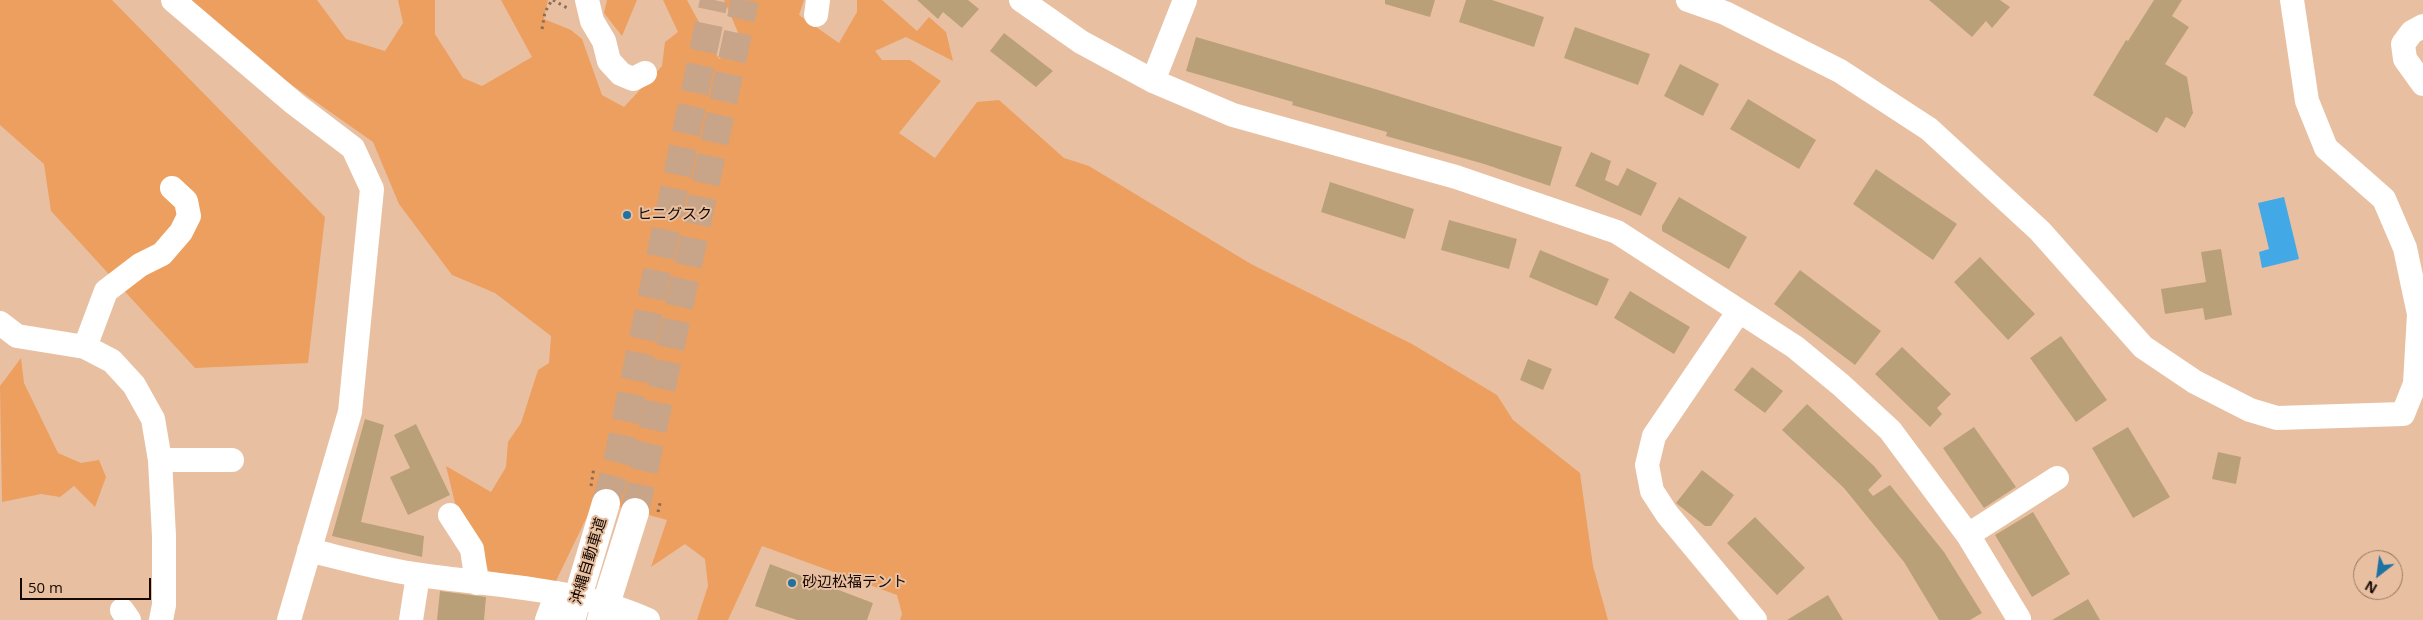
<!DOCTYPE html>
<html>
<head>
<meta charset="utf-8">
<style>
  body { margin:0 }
  #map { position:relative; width:2423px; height:620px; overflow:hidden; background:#e8c0a1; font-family:"Open Sans",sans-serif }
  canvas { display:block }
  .north { position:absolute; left:2353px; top:550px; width:50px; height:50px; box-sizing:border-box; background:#e8c0a1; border:1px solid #947661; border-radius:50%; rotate:210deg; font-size:14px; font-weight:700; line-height:20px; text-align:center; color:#150801 }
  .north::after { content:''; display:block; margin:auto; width:18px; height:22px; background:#1d72a2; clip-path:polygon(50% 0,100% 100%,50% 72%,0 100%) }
  .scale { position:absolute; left:20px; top:578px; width:131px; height:22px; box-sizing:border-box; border:2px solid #150801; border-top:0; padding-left:6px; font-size:15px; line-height:18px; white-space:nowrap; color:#150801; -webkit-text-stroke:4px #e8c0a1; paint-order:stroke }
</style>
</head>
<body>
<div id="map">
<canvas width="2423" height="620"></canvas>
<div class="north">N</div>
<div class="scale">50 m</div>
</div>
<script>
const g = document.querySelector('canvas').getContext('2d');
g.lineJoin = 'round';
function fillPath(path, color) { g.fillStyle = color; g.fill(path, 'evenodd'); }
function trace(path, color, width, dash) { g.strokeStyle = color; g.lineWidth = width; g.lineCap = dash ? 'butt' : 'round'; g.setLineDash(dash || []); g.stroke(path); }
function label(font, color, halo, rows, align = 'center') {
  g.font = font + ' "Open Sans","Noto Sans JP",sans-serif'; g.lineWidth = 4; g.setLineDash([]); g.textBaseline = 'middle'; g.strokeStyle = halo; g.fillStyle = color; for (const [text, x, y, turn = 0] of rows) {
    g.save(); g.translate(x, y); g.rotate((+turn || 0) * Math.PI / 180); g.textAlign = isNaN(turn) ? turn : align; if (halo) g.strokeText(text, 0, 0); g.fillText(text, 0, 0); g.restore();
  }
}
fillPath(new Path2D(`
  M 0,0 L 112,0 L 325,217 L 308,363 L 195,368 L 51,211 L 44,164 L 0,125 Z
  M 188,0 L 317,0 L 346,39 L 385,51 L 403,23 L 398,0 L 435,0 L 435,34 L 463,78 L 482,86 L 532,57 L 501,0 L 548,0 L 544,19 L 571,30 L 582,39 L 602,95 L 624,107 L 662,66 L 665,42 L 678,32 L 663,0 L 687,0 L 719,59 L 743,44 L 724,0 L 804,0 L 799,15 L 839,43 L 857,12 L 857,0 L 882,0 L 917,31 L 929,17 L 946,32 L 953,61 L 906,37 L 875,51 L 882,60 L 910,60 L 941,81 L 899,133 L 935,158 L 977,102 L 999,100 L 1064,158 L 1089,166 L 1251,264 L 1412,344 L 1497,395 L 1513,420 L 1580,473 L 1593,566 L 1608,620 L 900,620 L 902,614 L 897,595 L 762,546 L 728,620 L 697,620 L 708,586 L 705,559 L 685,544 L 651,567 L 667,520 L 595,500 L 555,583 L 491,578 L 476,535 L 455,503 L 446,466 L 491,492 L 506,467 L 508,442 L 521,423 L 538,370 L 549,363 L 551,336 L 495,293 L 452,275 L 399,204 L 373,142 L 269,69 Z
  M 607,0 L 637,0 L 622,36 L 604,13 Z
  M 21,358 L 24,383 L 58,453 L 81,463 L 99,460 L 106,477 L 95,507 L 74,486 L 60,497 L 41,494 L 2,502 L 0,386 Z`), '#ec9f5f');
fillPath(new Path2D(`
  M 2284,197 L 2299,259 L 2262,268 L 2259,252 L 2269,249 L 2258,203 Z`), '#42a8e6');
fillPath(new Path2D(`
  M 917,0 L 968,0 L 979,9 L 962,28 L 943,12 L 938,19 Z
  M 1385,0 L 1435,0 L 1430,17 L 1385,4 Z
  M 1466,0 L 1492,0 L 1544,17 L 1534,47 L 1459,22 Z
  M 1929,0 L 2000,0 L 2010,7 L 1992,28 L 1986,21 L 1972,37 Z
  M 2154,0 L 2182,0 L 2172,16 L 2189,27 L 2165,64 L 2187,77 L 2193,113 L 2185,128 L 2166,117 L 2157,133 L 2093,95 L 2126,40 L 2128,41 Z
  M 1575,27 L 1650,54 L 1638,85 L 1564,58 Z
  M 1004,33 L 1053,71 L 1036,87 L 990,51 Z
  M 1196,37 L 1375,89 L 1562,147 L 1550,186 L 1484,164 L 1386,136 L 1387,132 L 1292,105 L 1293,102 L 1186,71 Z
  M 1680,64 L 1719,84 L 1703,116 L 1664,96 Z
  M 1748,99 L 1816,140 L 1799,169 L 1730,129 Z
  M 1591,152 L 1611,161 L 1605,180 L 1618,186 L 1627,168 L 1657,183 L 1641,216 L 1575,186 Z
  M 1876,169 L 1957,224 L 1933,260 L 1853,204 Z
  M 1330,182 L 1414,209 L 1405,239 L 1321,212 Z
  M 1679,197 L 1747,237 L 1729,269 L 1662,231 L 1662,226 Z
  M 1449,220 L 1517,239 L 1509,269 L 1441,250 Z
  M 2221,249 L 2232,315 L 2205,320 L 2203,308 L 2165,314 L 2161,289 L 2206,282 L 2201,252 Z
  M 1540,250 L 1609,279 L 1597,306 L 1529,277 Z
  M 1980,257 L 2035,314 L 2008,340 L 1954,282 Z
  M 1800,270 L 1881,331 L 1855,365 L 1774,304 Z
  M 1630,291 L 1690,327 L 1674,354 L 1614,318 Z
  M 2061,336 L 2107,400 L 2076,422 L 2030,358 Z
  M 1902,347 L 1951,394 L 1937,408 L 1942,414 L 1930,427 L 1875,374 Z
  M 1528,359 L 1552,369 L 1543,390 L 1520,380 Z
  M 1752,367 L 1783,391 L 1765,413 L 1734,390 Z
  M 1807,404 L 1874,466 L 1882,476 L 1868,490 L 1873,496 L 1890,485 L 1944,552 L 1982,613 L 1970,620 L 1939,620 L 1904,562 L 1844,488 L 1782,430 Z
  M 365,419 L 384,425 L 361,522 L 424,536 L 422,557 L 332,536 Z
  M 416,424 L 450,495 L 408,515 L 390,477 L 410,468 L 394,435 Z
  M 1974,427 L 2016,487 L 1984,508 L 1943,448 Z
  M 2128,427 L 2170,497 L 2133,518 L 2092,448 Z
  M 2218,452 L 2241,457 L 2236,484 L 2212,479 Z
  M 1702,470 L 1734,495 L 1711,526 L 1705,526 L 1676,503 Z
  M 2033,512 L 2070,574 L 2032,597 L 1995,535 Z
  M 1755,517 L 1805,568 L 1777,595 L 1727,543 Z
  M 770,564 L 873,603 L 867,620 L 797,620 L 755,606 Z
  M 440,591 L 486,597 L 484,620 L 437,620 Z
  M 1828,595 L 1843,620 L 1787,620 Z
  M 2088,599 L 2100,620 L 2052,620 Z`), '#b9a078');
trace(new Path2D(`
  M 606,503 L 618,458 L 714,0
  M 635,512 L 745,0`), '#c8a489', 28, [28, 14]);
trace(new Path2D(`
  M 553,0 L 569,9
  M 542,29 L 545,12 L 552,0
  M 591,486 L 594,467
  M 658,512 L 660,503`), '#886c58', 3, [2.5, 4]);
trace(new Path2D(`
  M 173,0 L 295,104 L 353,148 L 372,189 L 350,412 L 289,620
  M 587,0 L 592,21 L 604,41 L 609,61 L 621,74 L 633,79 L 645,73
  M 1021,0 L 1081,42 L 1153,81 L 1233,115 L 1456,177 L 1617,232 L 1795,347 L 1841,385 L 1890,430 L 1968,535 L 2019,619
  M 1688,0 L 1725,13 L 1840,71 L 1929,129 L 2040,231 L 2143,347 L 2195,382 L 2250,410 L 2277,418 L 2403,414 L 2415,384 L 2419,314 L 2405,248 L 2384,199 L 2326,148 L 2307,101 L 2292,0
  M 816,15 L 818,0
  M 2423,26 L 2412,32 L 2403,44 L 2405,59 L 2423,84
  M 1153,81 L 1185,0
  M 1739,311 L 1654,436 L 1647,465 L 1652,491 L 1667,514 L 1755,620
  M 0,323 L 17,336 L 85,347 L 112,361 L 134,385 L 153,419 L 160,460 L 164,536 L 164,605 L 161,620
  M 85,347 L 106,291 L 140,265 L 162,254 L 181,232 L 189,216 L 186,201 L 172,188
  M 160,460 L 232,460
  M 450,515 L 472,549 L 477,583
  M 1968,535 L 2057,478
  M 309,550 C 346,559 384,570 421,575 C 496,586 577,588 648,620
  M 122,610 L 129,620
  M 411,620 L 418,575
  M 547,620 L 557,593`), '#fff', 24);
trace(new Path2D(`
  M 571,620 L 606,503
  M 601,620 L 635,512`), '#fff', 28);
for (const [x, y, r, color] of [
  [627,215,5,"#1d72a2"],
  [792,583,5,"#1d72a2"]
]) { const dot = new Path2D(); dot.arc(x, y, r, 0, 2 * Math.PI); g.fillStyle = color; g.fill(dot); trace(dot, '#e8c0a1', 2); }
label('15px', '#150801', '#e8c0a1', [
  ["ヒニグスク",637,215],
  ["砂辺松福テント",802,583]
], 'left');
label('15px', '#150801', '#e8c0a1', [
  ["沖縄自動車道",589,561,-73]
]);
</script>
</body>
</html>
